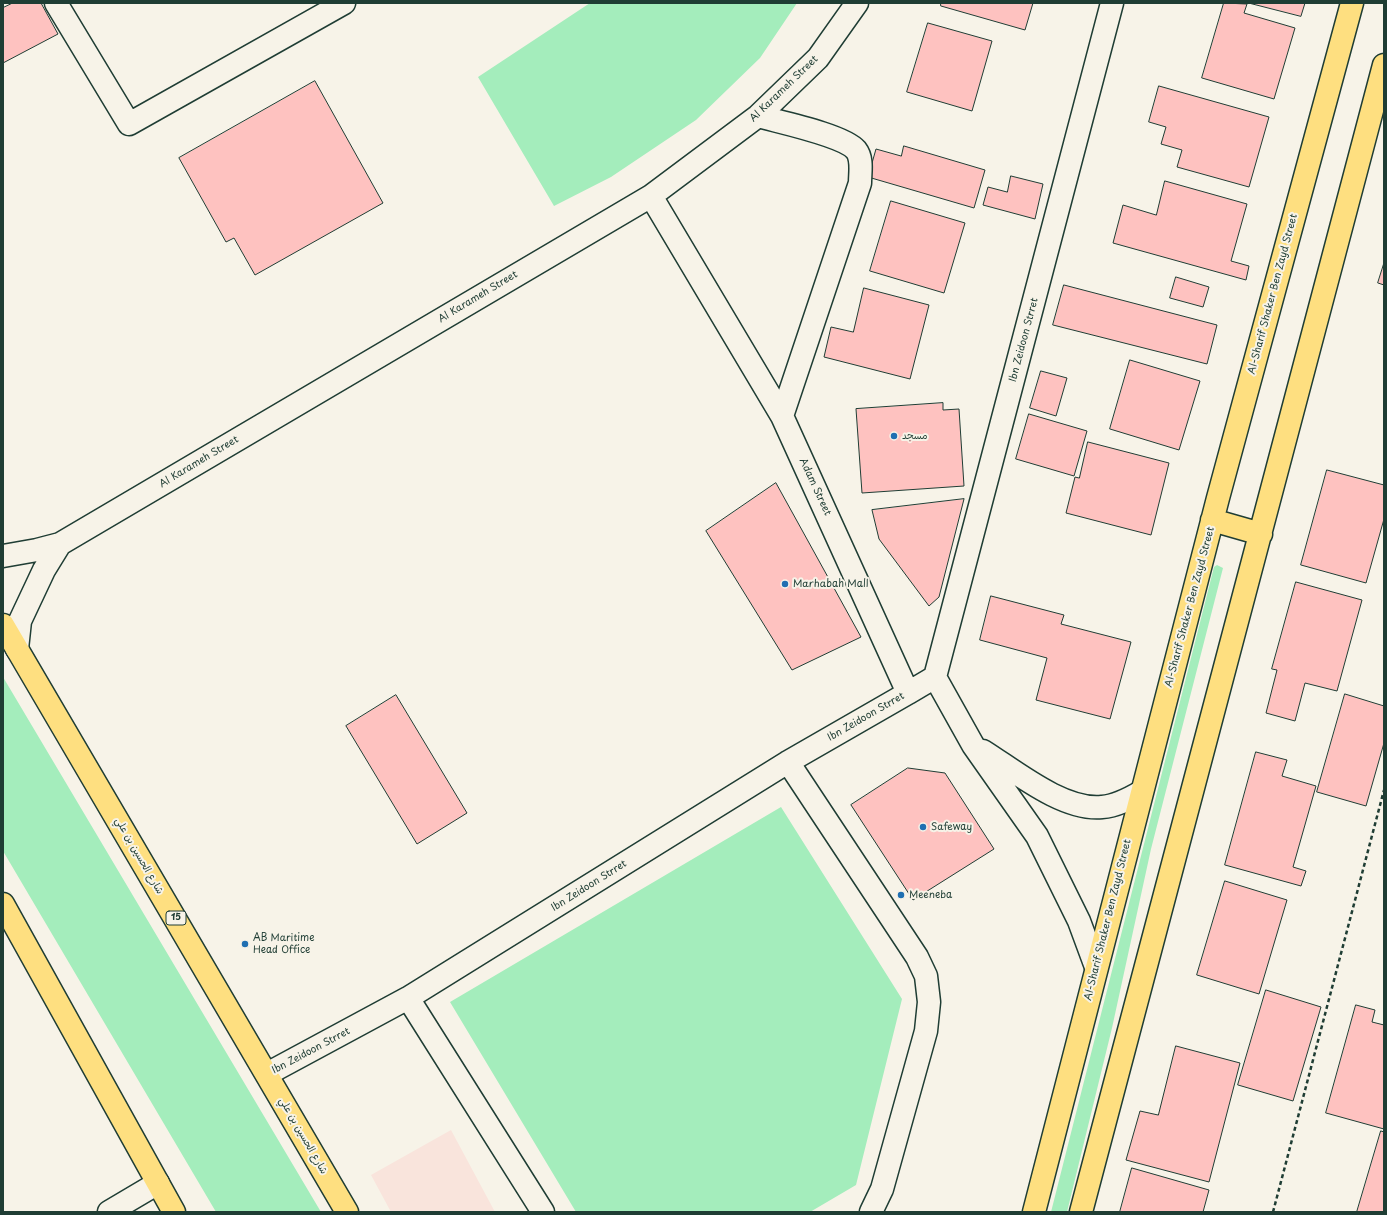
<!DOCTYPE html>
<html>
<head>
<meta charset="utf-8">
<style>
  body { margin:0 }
  #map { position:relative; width:1387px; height:1215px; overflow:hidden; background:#f7f3e8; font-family:"Playpen Sans",sans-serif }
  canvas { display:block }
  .frame { position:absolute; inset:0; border:4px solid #1f3d34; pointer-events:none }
</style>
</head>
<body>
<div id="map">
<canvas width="1387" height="1215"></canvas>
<div class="frame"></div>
</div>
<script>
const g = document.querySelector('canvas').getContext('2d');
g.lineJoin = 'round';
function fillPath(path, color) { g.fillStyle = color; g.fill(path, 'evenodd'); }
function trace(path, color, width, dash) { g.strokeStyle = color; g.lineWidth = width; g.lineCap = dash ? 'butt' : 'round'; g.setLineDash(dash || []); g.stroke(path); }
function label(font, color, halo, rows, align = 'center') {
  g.font = font + ' "Playpen Sans","Playpen Sans Arabic",sans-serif'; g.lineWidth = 4; g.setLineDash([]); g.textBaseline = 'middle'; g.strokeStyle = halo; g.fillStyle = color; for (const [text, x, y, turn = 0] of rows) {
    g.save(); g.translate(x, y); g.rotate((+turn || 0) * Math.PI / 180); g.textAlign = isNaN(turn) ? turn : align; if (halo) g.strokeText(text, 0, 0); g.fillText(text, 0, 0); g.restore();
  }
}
fillPath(new Path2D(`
  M 451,1130 L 495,1212 L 391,1212 L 371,1175 Z`), '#f9e4dc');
fillPath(new Path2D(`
  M 590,3 L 797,3 L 760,58 L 696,120 L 611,177 L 554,206 L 478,77 Z
  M 1217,565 L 1223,568 L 1151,849 L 1112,1028 L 1067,1212 L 1051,1212 L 1214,567 Z
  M 3,677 L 321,1212 L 216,1212 L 3,851 Z
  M 781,807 L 902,999 L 856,1185 L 810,1212 L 576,1212 L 450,1002 Z`), '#a4edbc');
const building = new Path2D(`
  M 13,3 L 41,3 L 58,34 L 3,63 L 3,8 Z
  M 941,3 L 1033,3 L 1025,30 L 941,6 Z
  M 1224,3 L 1247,4 L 1244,13 L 1295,28 L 1274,99 L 1202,78 Z
  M 1249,3 L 1305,3 L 1301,16 Z
  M 928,23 L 992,41 L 972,111 L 907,92 Z
  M 315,81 L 383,203 L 255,275 L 234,238 L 226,242 L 179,158 Z
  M 1159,86 L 1269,117 L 1249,187 L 1177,167 L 1182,150 L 1161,144 L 1166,127 L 1149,122 Z
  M 904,146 L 985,170 L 974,208 L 868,177 L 876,149 L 901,156 Z
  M 1011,176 L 1043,184 L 1035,219 L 983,205 L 988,187 L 1007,192 Z
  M 1165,181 L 1247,204 L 1231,261 L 1249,266 L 1246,280 L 1113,243 L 1123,205 L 1156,215 Z
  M 891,201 L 965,223 L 944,293 L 870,271 Z
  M 1384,263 L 1384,285 L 1378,283 Z
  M 1176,277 L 1209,287 L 1203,307 L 1170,298 Z
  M 1064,285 L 1217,325 L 1207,364 L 1053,325 Z
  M 864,288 L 929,305 L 910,379 L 824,357 L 831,327 L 853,332 Z
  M 1130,360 L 1200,381 L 1179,450 L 1110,429 Z
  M 1041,371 L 1067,378 L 1056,416 L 1030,408 Z
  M 943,403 L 943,410 L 959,409 L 964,486 L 862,493 L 856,409 Z
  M 1029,414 L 1087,431 L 1074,476 L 1016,459 Z
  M 1088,442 L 1169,463 L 1151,535 L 1066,513 L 1075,477 L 1079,478 Z
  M 1327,470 L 1384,485 L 1384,519 L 1366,583 L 1301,565 Z
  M 776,483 L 861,637 L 792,670 L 706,531 Z
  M 964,499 L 939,597 L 929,606 L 879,539 L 872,510 Z
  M 1296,582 L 1362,600 L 1337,691 L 1305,683 L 1295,721 L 1266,713 L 1277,670 L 1272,669 Z
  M 991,596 L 1064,615 L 1061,624 L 1131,642 L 1110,719 L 1036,700 L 1047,658 L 980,640 Z
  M 1345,694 L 1384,706 L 1384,743 L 1366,806 L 1317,792 Z
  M 396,695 L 467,813 L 417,844 L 346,726 Z
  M 1256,752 L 1287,760 L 1282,776 L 1316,786 L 1293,867 L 1306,871 L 1301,886 L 1225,865 Z
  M 908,768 L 945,773 L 994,849 L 913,900 L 851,805 Z
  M 1225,881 L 1287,900 L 1259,994 L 1197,975 Z
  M 1266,990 L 1321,1007 L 1293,1101 L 1238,1085 Z
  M 1356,1005 L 1375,1010 L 1372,1022 L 1384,1025 L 1384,1129 L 1326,1113 Z
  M 1176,1046 L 1240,1063 L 1209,1182 L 1126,1160 L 1140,1111 L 1158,1115 Z
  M 1381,1131 L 1384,1132 L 1384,1212 L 1357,1212 Z
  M 1132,1168 L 1209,1190 L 1203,1212 L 1120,1212 Z`);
fillPath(building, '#fec2c0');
trace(building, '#1f3d34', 1);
const minor = new Path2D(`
  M 56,3 L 129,124 L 344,3
  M 758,116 C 779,122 843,135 856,150 C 863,159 860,172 860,183 L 782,416
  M 651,196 L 782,416 L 908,693 L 935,677 L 973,745 L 1037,836 L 1079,921 L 1096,967
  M 3,556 L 37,550 L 60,544 L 651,196 L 758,116 L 818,58 L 857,3
  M 17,649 L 20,621 L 44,570 L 60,544
  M 935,677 L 1112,3
  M 983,751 C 1015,771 1063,811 1102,807 C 1116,806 1129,799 1141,792
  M 788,762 L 917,957 L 926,976 L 929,1002 L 926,1031 L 882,1189 L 871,1212
  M 408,998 L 543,1212
  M 267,1074 L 408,998 L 788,762 L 908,693
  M 109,1212 L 158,1183`);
const major = new Path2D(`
  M 1212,520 L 1261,534
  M 1034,1212 L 1218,498 L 1352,3
  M 1081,1212 L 1384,65`);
const highway = new Path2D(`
  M 3,625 L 347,1212
  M 3,904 L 174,1212`);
trace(minor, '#1f3d34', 25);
trace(major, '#1f3d34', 25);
trace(highway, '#1f3d34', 25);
trace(new Path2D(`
  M 1273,1212 L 1384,790`), '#1f3d34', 2.5, [4, 3]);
trace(minor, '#f7f3e8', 22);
trace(major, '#fedf80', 22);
trace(highway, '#fedf80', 22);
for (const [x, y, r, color] of [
  [894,436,4,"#1f6fb2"],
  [785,584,4,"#1f6fb2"],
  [923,827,4,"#1f6fb2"],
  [901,895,4,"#1f6fb2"],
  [245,944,4,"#1f6fb2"]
]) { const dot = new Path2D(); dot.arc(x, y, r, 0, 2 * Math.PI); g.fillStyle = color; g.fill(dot); trace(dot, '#f7f3e8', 1.5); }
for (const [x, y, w] of [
  [176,918,20]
]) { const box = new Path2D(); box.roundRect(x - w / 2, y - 7, w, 14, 3); g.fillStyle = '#f7f3e8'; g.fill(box); trace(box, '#1f3d34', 1); }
label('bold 9px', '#1f3d34', null, [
  ["15",176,918]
]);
label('10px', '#1f3d34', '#f7f3e8', [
  ["Al Karameh Street",784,89,-44],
  ["Al-Sharif Shaker Ben Zayd Street",1273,294,-75],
  ["Al Karameh Street",478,297,-31],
  ["Ibn Zeidoon Strret",1024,340,-75],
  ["Al Karameh Street",199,462,-31],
  ["Adam Street",815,487,65],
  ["Al-Sharif Shaker Ben Zayd Street",1190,607,-75],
  ["Ibn Zeidoon Strret",866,717,-30],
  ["شارع الحسين بن علي",139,856,60],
  ["Ibn Zeidoon Strret",589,886,-32],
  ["Al-Sharif Shaker Ben Zayd Street",1108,920,-76],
  ["Ibn Zeidoon Strret",311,1051,-28],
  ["شارع الحسين بن علي",303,1136,60]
]);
label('10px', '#1f3d34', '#f7f3e8', [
  ["مسجد",902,436],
  ["Marhabah Mall",793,584],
  ["Safeway",931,827],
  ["Meeneba",909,895],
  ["AB Maritime",253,938],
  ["Head Office",253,950]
], 'left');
</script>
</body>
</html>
